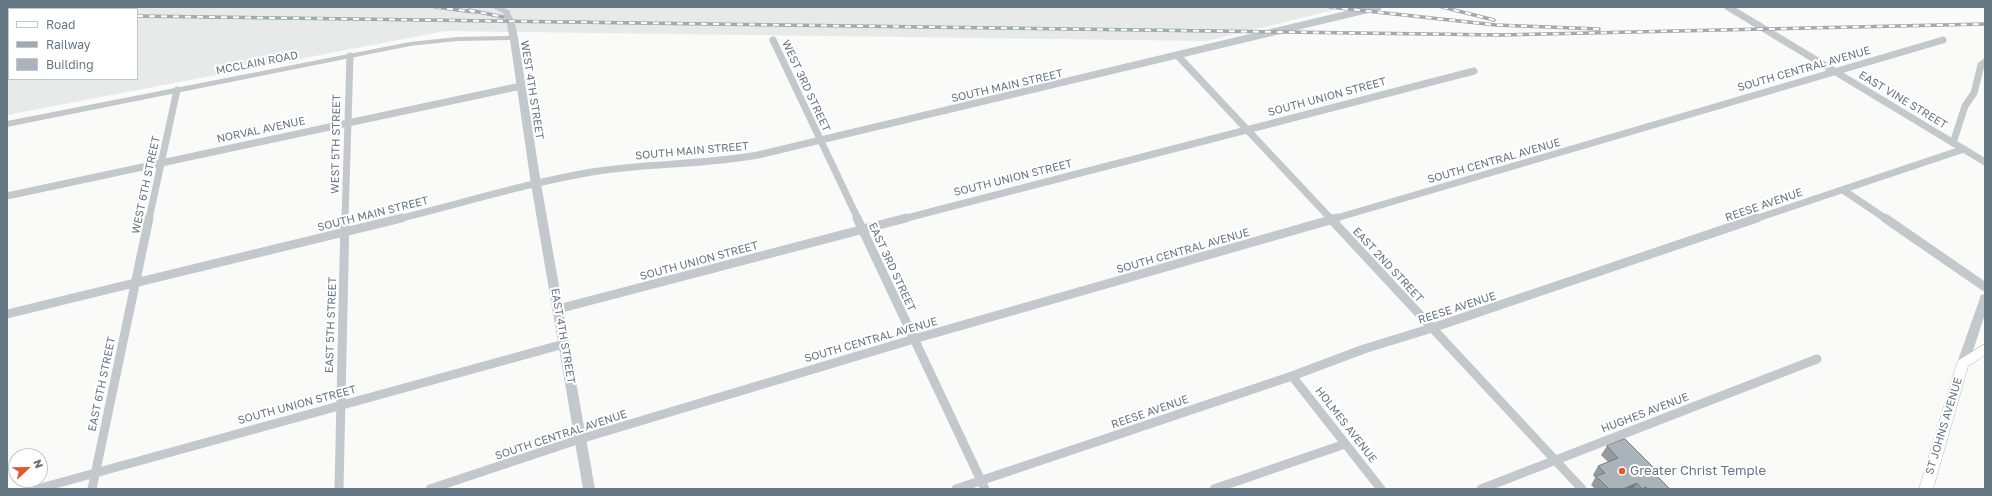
<!DOCTYPE html>
<html>
<head>
<meta charset="utf-8">
<style>
  body { margin:0 }
  #map { position:relative; width:1992px; height:496px; overflow:hidden; background:#fafaf8; font-family:"Golos Text",sans-serif }
  canvas { display:block }
  .frame { position:absolute; inset:0; border:8px solid #657683; pointer-events:none }
  .legend { position:absolute; left:8px; top:8px; width:130px; height:72px; box-sizing:border-box; background:#fff; border:1px solid #c1c8cd; margin:0; padding:5px 7px; list-style:none; font-size:12px; color:#657683 }
  .legend li { display:flex; align-items:center; gap:8px; height:20px }
  .legend b { width:20px; border:1px solid #c1c8cd }
  .north { position:absolute; left:8px; top:448px; width:40px; height:40px; box-sizing:border-box; background:#fff; border:1px solid #c1c8cd; border-radius:50%; rotate:68deg; font-size:11px; font-weight:700; line-height:16px; text-align:center; color:#657683 }
  .north::after { content:''; display:block; margin:auto; width:14px; height:18px; background:#e4572e; clip-path:polygon(50% 0,100% 100%,50% 72%,0 100%) }
</style>
</head>
<body>
<div id="map">
<canvas width="1992" height="496"></canvas>
<div class="frame"></div>
<ul class="legend">
<li><b style="height:5px;background:#fff"></b>Road</li>
<li><b style="height:5px;background:#a2aab0"></b>Railway</li>
<li><b style="height:11px;background:#aab3b9"></b>Building</li>
</ul>
<div class="north">N</div>
</div>
<script>
const g = document.querySelector('canvas').getContext('2d');
g.lineJoin = 'round';
function fillPath(path, color) { g.fillStyle = color; g.fill(path, 'evenodd'); }
function trace(path, color, width, dash) { g.strokeStyle = color; g.lineWidth = width; g.lineCap = dash ? 'butt' : 'round'; g.setLineDash(dash || []); g.stroke(path); }
function label(font, color, halo, rows, align = 'center') {
  g.font = font + ' "Golos Text",sans-serif'; g.lineWidth = 4; g.setLineDash([]); g.textBaseline = 'middle'; g.strokeStyle = halo; g.fillStyle = color; for (const [text, x, y, turn = 0] of rows) {
    g.save(); g.translate(x, y); g.rotate((+turn || 0) * Math.PI / 180); g.textAlign = isNaN(turn) ? turn : align; if (halo) g.strokeText(text, 0, 0); g.fillText(text, 0, 0); g.restore();
  }
}
fillPath(new Path2D(`
  M 7,7 L 1346,7 L 1207,41 L 445,31 L 7,115 ZM 9,9 L 137,9 L 137,79 L 9,79 Z`), '#e8e9e9');
const secondary = new Path2D(`
  M 1985,344 L 1985,355 L 1968,366 L 1933,489 L 1919,489 L 1957,363 L 1959,360 Z`);
trace(secondary, '#b3babf', 1);
trace(new Path2D(`
  M 1728,7 L 1985,162
  M 773,40 L 858,219
  M 1178,56 L 1331,219
  M 1953,143 L 1965,106 L 1974,93 L 1981,65 L 1985,62
  M 1843,190 L 1886,219
  M 7,196 L 521,86
  M 149,219 L 177,90
  M 345,219 L 350,56
  M 398,219 C 463,203 527,183 592,172 C 647,163 703,165 758,155 L 1378,7
  M 903,219 L 1474,71
  M 1333,219 L 1943,40
  M 1755,219 L 1964,149`), '#c3c8cc', 7);
trace(new Path2D(`
  M 857,218 L 985,489
  M 1330,218 L 1582,489
  M 1885,218 L 1985,287
  M 558,309 L 906,218
  M 7,314 L 402,218
  M 1292,376 L 1381,489
  M 37,489 L 564,344
  M 92,489 L 149,218
  M 339,489 L 345,218
  M 430,489 L 580,439 L 914,339 L 1337,218
  M 956,489 L 1292,376 L 1364,349 L 1432,328 L 1757,218
  M 1214,489 L 1345,444
  M 1481,489 L 1817,359`), '#c3c8cc', 9);
fillPath(new Path2D(`
  M 491,7 L 501,7 L 509,10 L 515,24 L 518,38 L 541,184 L 595,489 L 583,489 L 531,184 L 510,40 L 457,41 L 410,46 L 7,127 L 7,121 L 410,42 L 457,37 L 509,36 L 507,24 L 503,13 Z
  M 1985,294 L 1985,314 L 1969,363 L 1967,366 L 1959,366 L 1957,363 L 1980,298 L 1981,295 Z`), '#c3c8cc');
fillPath(secondary, '#fff');
const rail = new Path2D(`
  M 435,7 L 474,12
  M 1330,7 L 1496,25 L 1599,29
  M 1442,7 L 1494,20
  M 469,10 L 503,17
  M 137,16 L 1500,35 L 1985,24
  M 7,17 L 9,17`);
trace(rail, '#a2aab0', 3.5);
trace(rail, '#fff', 2, [6]);
fillPath(new Path2D(`
  M 1607,446 L 1657,476 L 1670,489 L 1595,489 L 1591,485 L 1595,478 L 1593,475 L 1598,466 L 1608,462 L 1601,455 Z`), '#929a9f');
fillPath(new Path2D(`
  M 1637,483 L 1633,489 L 1623,489 Z`), '#777d82');
const building = new Path2D(`
  M 1625,439 L 1659,473 L 1656,475 L 1670,489 L 1648,489 L 1646,487 L 1642,489 L 1637,483 L 1623,489 L 1609,489 L 1596,476 L 1605,473 L 1598,466 L 1618,458 L 1607,446 Z`);
fillPath(building, '#aab3b9');
trace(building, '#777d82', 1);
for (const [x, y, r, color] of [
  [1622,471,4,"#e4572e"]
]) { const dot = new Path2D(); dot.arc(x, y, r, 0, 2 * Math.PI); g.fillStyle = color; g.fill(dot); trace(dot, '#fff', 1.5); }
label('11px', '#657683', '#fff', [
  ["MCCLAIN ROAD",257,63,-11],
  ["SOUTH CENTRAL AVENUE",1804,69,-16],
  ["WEST 3RD STREET",806,86,65],
  ["SOUTH MAIN STREET",1007,86,-13],
  ["WEST 4TH STREET",532,90,81],
  ["SOUTH UNION STREET",1327,97,-15],
  ["EAST VINE STREET",1903,100,31],
  ["NORVAL AVENUE",261,130,-12],
  ["WEST 5TH STREET",336,144,-89],
  ["SOUTH MAIN STREET",692,151,-5],
  ["SOUTH CENTRAL AVENUE",1494,161,-16],
  ["SOUTH UNION STREET",1013,178,-14],
  ["WEST 6TH STREET",146,185,-78],
  ["REESE AVENUE",1764,205,-19],
  ["SOUTH MAIN STREET",373,214,-14],
  ["SOUTH CENTRAL AVENUE",1183,251,-16],
  ["SOUTH UNION STREET",699,261,-15],
  ["EAST 2ND STREET",1388,265,47],
  ["EAST 3RD STREET",892,267,65],
  ["REESE AVENUE",1457,308,-18],
  ["EAST 5TH STREET",331,325,-88],
  ["EAST 4TH STREET",563,336,80],
  ["SOUTH CENTRAL AVENUE",871,340,-16],
  ["EAST 6TH STREET",102,384,-78],
  ["SOUTH UNION STREET",297,405,-15],
  ["REESE AVENUE",1150,412,-19],
  ["HUGHES AVENUE",1645,413,-21],
  ["HOLMES AVENUE",1346,425,52],
  ["ST JOHNS AVENUE",1944,426,-73],
  ["SOUTH CENTRAL AVENUE",561,435,-18]
]);
label('13px', '#657683', '#fff', [
  ["Greater Christ Temple",1630,471]
], 'left');
</script>
</body>
</html>
